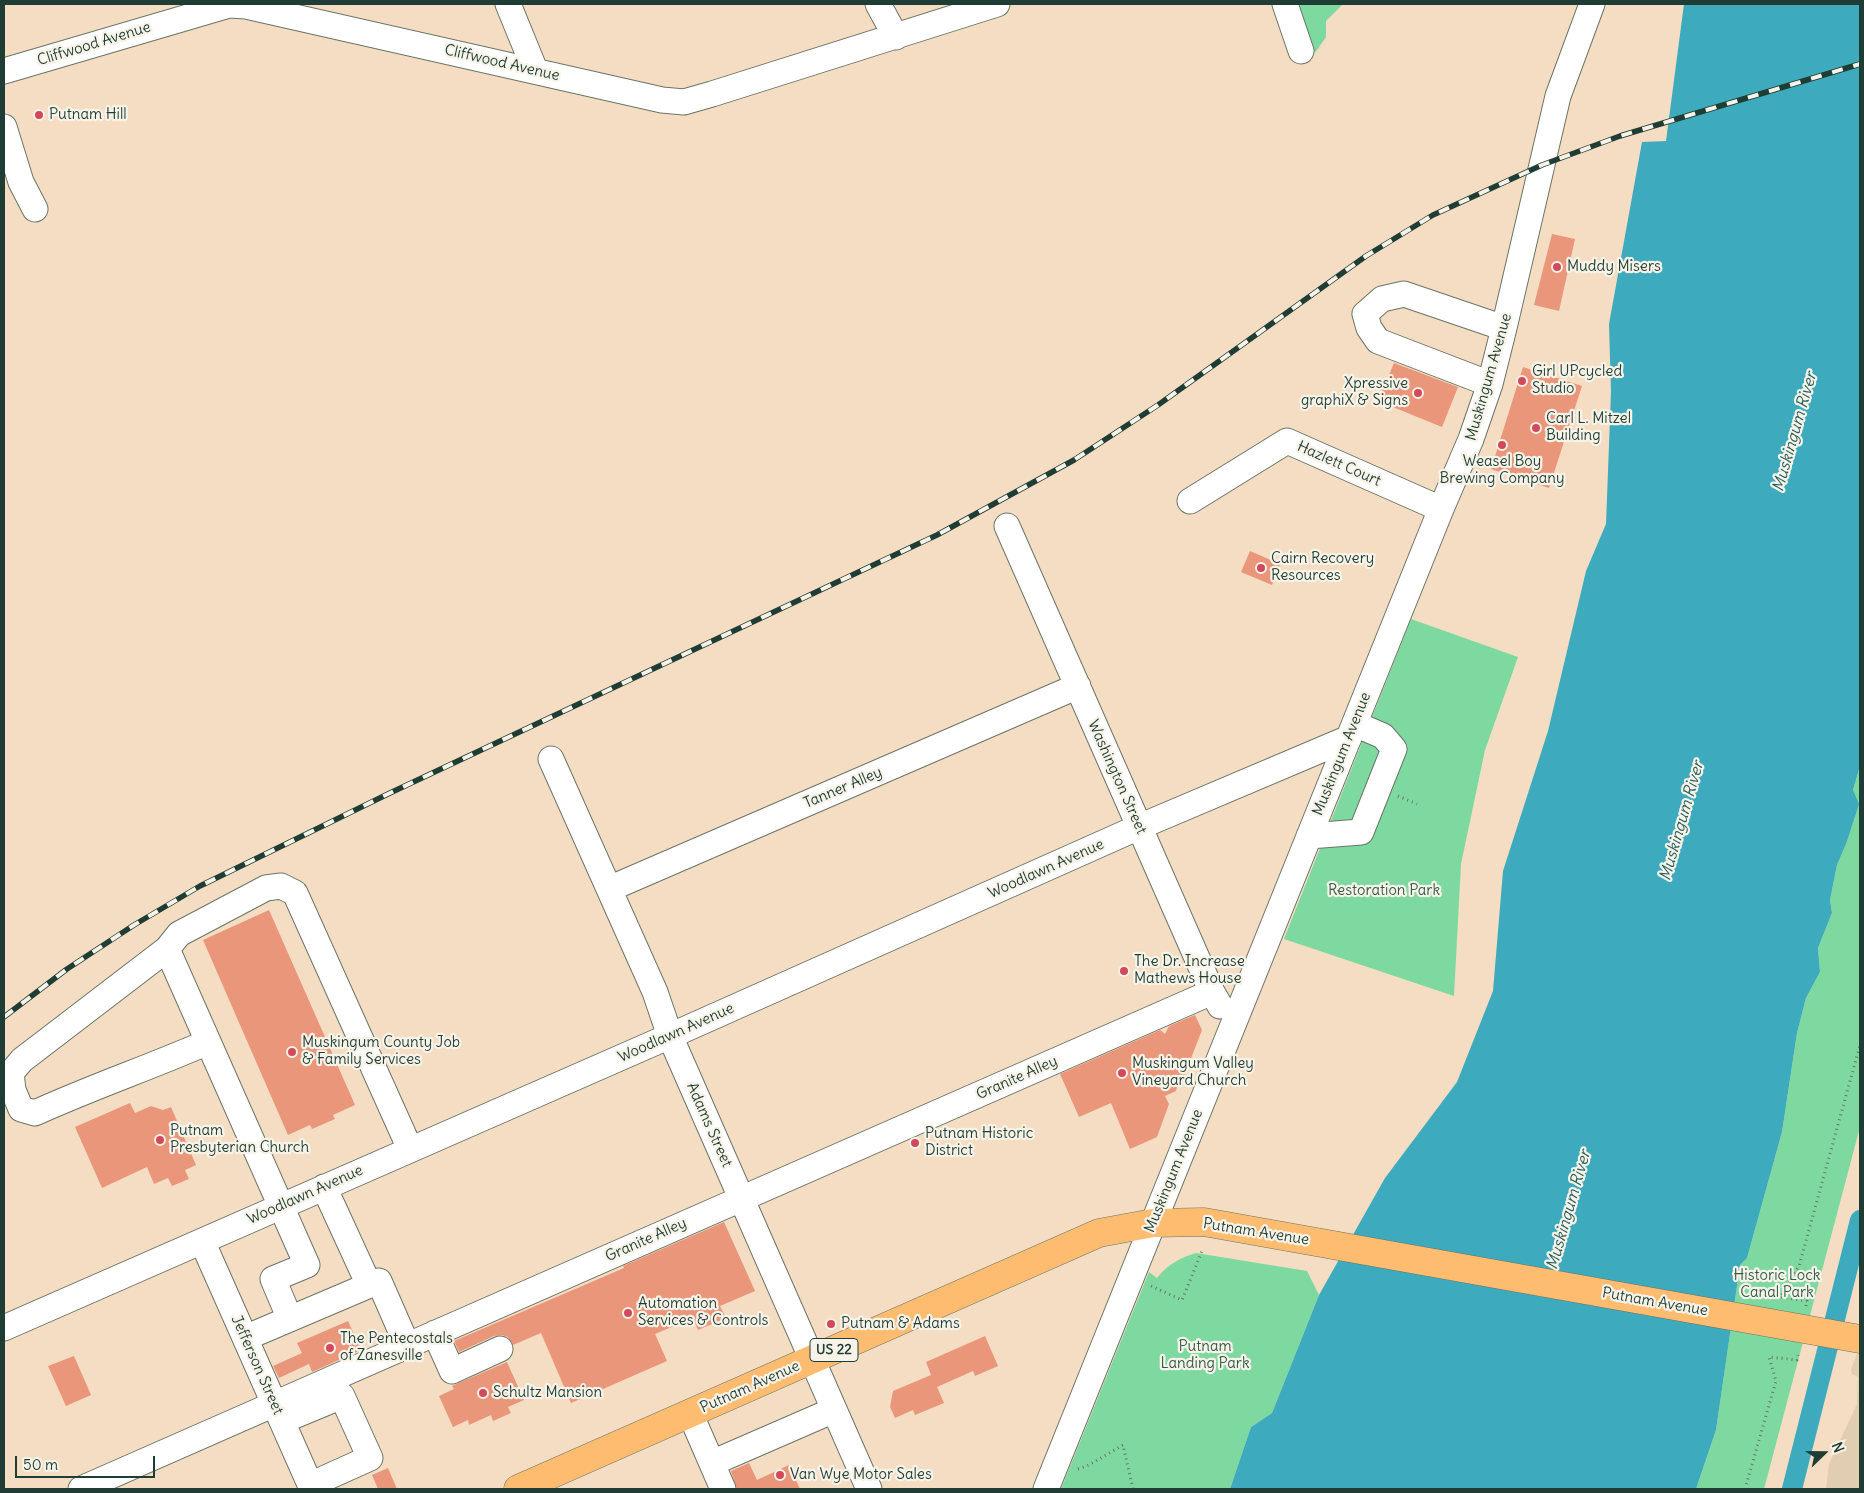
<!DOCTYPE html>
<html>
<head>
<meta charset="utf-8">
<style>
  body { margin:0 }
  #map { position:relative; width:1864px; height:1493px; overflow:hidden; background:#f4ddc2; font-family:Delius,sans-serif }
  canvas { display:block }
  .frame { position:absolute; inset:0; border:5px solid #1f3d34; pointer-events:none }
  .north { position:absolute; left:1799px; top:1428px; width:50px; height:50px; -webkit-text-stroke:4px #f7f3e8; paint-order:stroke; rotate:68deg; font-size:14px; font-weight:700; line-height:20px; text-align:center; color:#1f3d34 }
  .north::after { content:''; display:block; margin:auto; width:18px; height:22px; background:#1f3d34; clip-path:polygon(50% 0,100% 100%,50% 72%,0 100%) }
  .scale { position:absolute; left:15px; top:1456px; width:140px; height:22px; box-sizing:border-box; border:2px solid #1f3d34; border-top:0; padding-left:6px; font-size:15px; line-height:18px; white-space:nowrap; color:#1f3d34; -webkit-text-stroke:4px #f7f3e8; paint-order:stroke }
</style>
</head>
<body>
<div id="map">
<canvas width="1864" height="1493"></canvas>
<div class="frame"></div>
<div class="north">N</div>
<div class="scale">50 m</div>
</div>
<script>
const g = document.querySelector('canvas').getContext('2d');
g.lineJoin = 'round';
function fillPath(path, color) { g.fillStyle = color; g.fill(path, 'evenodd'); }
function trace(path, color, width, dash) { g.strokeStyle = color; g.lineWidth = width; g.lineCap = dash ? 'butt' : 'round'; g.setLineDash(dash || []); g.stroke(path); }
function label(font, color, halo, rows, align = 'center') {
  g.font = font + ' Delius,sans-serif'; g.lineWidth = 4.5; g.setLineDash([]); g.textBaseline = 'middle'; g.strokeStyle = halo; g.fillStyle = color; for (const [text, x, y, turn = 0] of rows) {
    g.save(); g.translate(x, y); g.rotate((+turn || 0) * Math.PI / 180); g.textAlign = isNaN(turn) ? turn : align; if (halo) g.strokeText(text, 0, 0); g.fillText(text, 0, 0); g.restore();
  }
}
fillPath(new Path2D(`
  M 1860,1346 L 1860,1489 L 1826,1489 L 1829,1464 L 1857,1404 L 1858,1377 L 1852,1374 L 1851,1369 Z`), '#e1ceb2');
fillPath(new Path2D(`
  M 1297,4 L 1343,4 L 1326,21 L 1326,37 L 1315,53 Z
  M 1411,619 L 1518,657 L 1485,750 L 1461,864 L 1454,996 L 1284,939 Z
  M 1860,766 L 1860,1127 L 1764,1489 L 1696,1489 L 1716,1430 L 1740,1265 L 1747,1258 L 1782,1132 L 1797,1033 L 1806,998 L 1820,972 L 1818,948 L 1832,913 L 1830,900 L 1837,865 L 1846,844 L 1853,790 Z
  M 1196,1253 L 1307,1271 L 1319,1295 L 1272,1413 L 1251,1427 L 1230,1489 L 1061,1489 L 1149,1272 L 1157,1278 C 1168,1264 1180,1258 1196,1253 Z`), '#7ed9a0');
fillPath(new Path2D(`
  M 1684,4 L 1860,4 L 1860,766 L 1853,790 L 1859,804 L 1846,844 L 1837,865 L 1830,900 L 1832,913 L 1818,948 L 1820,972 L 1806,998 L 1797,1033 L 1782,1132 L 1747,1258 L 1740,1265 L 1716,1430 L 1696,1489 L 1230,1489 L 1251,1427 L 1272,1413 L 1319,1295 L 1385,1178 L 1457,1082 L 1493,991 L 1503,871 L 1548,731 L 1586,571 L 1606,524 L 1611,392 L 1609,324 L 1642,142 L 1666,141 Z`), '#3daabd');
trace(new Path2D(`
  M 1792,1489 L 1860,1220`), '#3daabd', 20);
fillPath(new Path2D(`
  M 1552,234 L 1575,239 L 1559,311 L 1534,305 Z
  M 1394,363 L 1458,387 L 1442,427 L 1378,401 Z
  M 1523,367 L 1582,386 L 1549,488 L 1491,469 Z
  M 1250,551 L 1280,564 L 1272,585 L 1241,572 Z
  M 269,910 L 355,1105 L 333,1115 L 335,1119 L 312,1129 L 310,1125 L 288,1135 L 203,940 Z
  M 1195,1015 L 1202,1030 L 1183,1079 L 1179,1079 L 1176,1091 L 1165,1096 L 1169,1104 L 1157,1137 L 1130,1149 L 1111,1103 L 1079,1117 L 1060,1074 L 1160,1030 L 1165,1034 L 1169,1026 Z
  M 130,1103 L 135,1113 L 151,1106 L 163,1110 L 171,1107 L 196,1165 L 185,1170 L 189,1179 L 172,1186 L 168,1178 L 154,1184 L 147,1167 L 102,1188 L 75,1127 Z
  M 724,1222 L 755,1291 L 720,1306 L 726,1318 L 698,1330 L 693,1318 L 655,1334 L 667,1361 L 571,1403 L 541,1333 L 513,1345 L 508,1337 L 502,1335 L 494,1336 L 459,1352 L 454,1341 L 624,1268 L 623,1266 Z
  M 348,1321 L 361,1350 L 312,1372 L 309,1364 L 279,1378 L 273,1366 L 302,1353 L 297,1343 Z
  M 985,1336 L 998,1366 L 975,1376 L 973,1371 L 937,1387 L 944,1403 L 915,1415 L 913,1410 L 895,1418 L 890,1407 L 893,1391 L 931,1375 L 926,1362 Z
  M 74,1356 L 91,1395 L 66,1406 L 48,1366 Z
  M 507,1362 L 524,1400 L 508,1407 L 511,1413 L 493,1421 L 491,1415 L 469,1425 L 468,1420 L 453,1427 L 439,1396 L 454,1389 L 452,1386 Z
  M 749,1463 L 757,1480 L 789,1465 L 800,1489 L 737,1489 L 731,1471 Z
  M 388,1468 L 397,1489 L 378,1489 L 372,1475 Z`), '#e9967b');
const minor = new Path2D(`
  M 508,4 L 535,70
  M 878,4 L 896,37
  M 1285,4 L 1301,51
  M 4,71 L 229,5 L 246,6 L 662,100 L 684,102 L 712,94 L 997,4
  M 4,127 L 21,182 L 35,209
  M 1490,384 L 1378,341 L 1369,328 L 1365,314 L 1382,299 L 1404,294 L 1504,328
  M 1190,501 L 1287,441 L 1441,509
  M 1007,526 L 1212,992 L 1220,1006
  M 551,759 L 655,992 L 670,1036 L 869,1489
  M 1309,836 L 1361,832 L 1394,749 L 1383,736 L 1355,724
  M 609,889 L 1078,686
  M 167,949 L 22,1060 L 11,1073 L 13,1090 L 21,1109 L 35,1113 C 92,1087 151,1067 208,1042
  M 324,1187 L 369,1285
  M 202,1241 L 312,1489
  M 290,1319 L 273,1279 L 307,1265 L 167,949 L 179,934 L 266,888 L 281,886 L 295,893 L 410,1149
  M 4,1328 L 670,1036 L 1139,827 L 1349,738
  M 435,1333 L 452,1371 L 500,1349
  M 245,1338 L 379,1281 L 407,1345
  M 690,1413 L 723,1489
  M 282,1421 L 342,1396 L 370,1458 L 310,1485
  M 712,1463 L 834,1410
  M 81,1489 L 1212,992
  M 1046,1489 L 1441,509 L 1471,439 L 1490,384 L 1504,328 L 1558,96 L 1592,4`);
const major = new Path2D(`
  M 518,1489 L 1099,1233 L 1153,1223 L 1204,1222 L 1860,1339`);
trace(minor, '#6a7566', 27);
trace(major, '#6a7566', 29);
trace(new Path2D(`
  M 1398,796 L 1417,804
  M 1151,1286 L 1182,1300 L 1202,1251
  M 1806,1306 L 1807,1301 L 1780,1297 L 1799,1266 L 1860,1045
  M 1078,1469 L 1089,1465 L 1123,1445 L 1133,1489
  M 1745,1489 L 1776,1381 L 1769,1357 L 1797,1360 L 1798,1355`), '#6a7566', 3, [1, 4]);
trace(minor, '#fff', 25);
trace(major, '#fdbc70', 28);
const rail = new Path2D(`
  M 4,1017 L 67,969 L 134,925 L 200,886 L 390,793 L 937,535 L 1074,460 L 1158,405 L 1366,256 L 1433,215 L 1542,165 L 1620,136 L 1860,64`);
trace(rail, '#1f3d34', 5.5);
trace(rail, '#f7f3e8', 4, [11]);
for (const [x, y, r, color] of [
  [39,115,5,"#d1495b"],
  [1557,267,5,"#d1495b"],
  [1522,381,5,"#d1495b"],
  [1418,393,5,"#d1495b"],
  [1536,428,5,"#d1495b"],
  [1502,445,5,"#d1495b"],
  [1261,568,5,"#d1495b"],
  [1124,971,5,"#d1495b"],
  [292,1052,5,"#d1495b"],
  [1122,1073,5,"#d1495b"],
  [160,1140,5,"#d1495b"],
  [915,1143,5,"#d1495b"],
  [628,1313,5,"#d1495b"],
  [831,1324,5,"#d1495b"],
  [330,1348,5,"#d1495b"],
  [483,1393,5,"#d1495b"],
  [780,1475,5,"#d1495b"]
]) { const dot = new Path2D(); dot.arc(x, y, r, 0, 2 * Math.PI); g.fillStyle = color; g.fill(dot); trace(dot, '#f7f3e8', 2); }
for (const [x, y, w] of [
  [834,1350,48]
]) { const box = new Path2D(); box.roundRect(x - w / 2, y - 11.5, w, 23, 4); g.fillStyle = '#f7f3e8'; g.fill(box); trace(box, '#1f3d34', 1); }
label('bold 14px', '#1f3d34', null, [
  ["US 22",834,1350]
]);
label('15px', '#1f3d34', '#f7f3e8', [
  ["Cliffwood Avenue",94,44,-17],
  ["Cliffwood Avenue",502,63,13],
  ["Muskingum Avenue",1489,377,-74],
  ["Hazlett Court",1339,464,24],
  ["Muskingum Avenue",1342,754,-68],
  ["Washington Street",1117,777,66],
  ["Tanner Alley",843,788,-23],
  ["Woodlawn Avenue",1046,869,-24],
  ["Woodlawn Avenue",676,1033,-24],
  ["Granite Alley",1017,1078,-24],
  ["Adams Street",709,1125,66],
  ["Muskingum Avenue",1174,1171,-68],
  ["Woodlawn Avenue",305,1195,-24],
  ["Putnam Avenue",1256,1232,9],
  ["Granite Alley",646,1240,-24],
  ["Putnam Avenue",1655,1302,10],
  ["Jefferson Street",257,1365,66],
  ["Putnam Avenue",750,1387,-24]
]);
label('15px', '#1f3d34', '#f7f3e8', [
  ["Putnam Hill",49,115],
  ["Muddy Misers",1567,267],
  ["Girl UPcycled",1532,372],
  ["Studio",1532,389],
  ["Xpressive",1408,384,"right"],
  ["graphiX & Signs",1408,401,"right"],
  ["Carl L. Mitzel",1546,419],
  ["Building",1546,436],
  ["Weasel Boy",1502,462,"center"],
  ["Brewing Company",1502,479,"center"],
  ["Cairn Recovery",1271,559],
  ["Resources",1271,576],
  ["The Dr. Increase",1134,962],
  ["Mathews House",1134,979],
  ["Muskingum County Job",302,1043],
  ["& Family Services",302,1060],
  ["Muskingum Valley",1132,1064],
  ["Vineyard Church",1132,1081],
  ["Putnam",170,1131],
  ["Presbyterian Church",170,1148],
  ["Putnam Historic",925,1134],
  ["District",925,1151],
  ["Automation",638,1304],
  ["Services & Controls",638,1321],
  ["Putnam & Adams",841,1324],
  ["The Pentecostals",340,1339],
  ["of Zanesville",340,1356],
  ["Schultz Mansion",493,1393],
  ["Van Wye Motor Sales",790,1475]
], 'left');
label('15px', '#325c4a', '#f7f3e8', [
  ["Restoration Park",1384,891],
  ["Historic Lock",1777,1276],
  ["Canal Park",1777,1293],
  ["Putnam",1205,1347],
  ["Landing Park",1205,1364]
]);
label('italic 16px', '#285e5d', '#f7f3e8', [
  ["Muskingum River",1795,432,-74],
  ["Muskingum River",1682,821,-74],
  ["Muskingum River",1569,1210,-74]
]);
</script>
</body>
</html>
